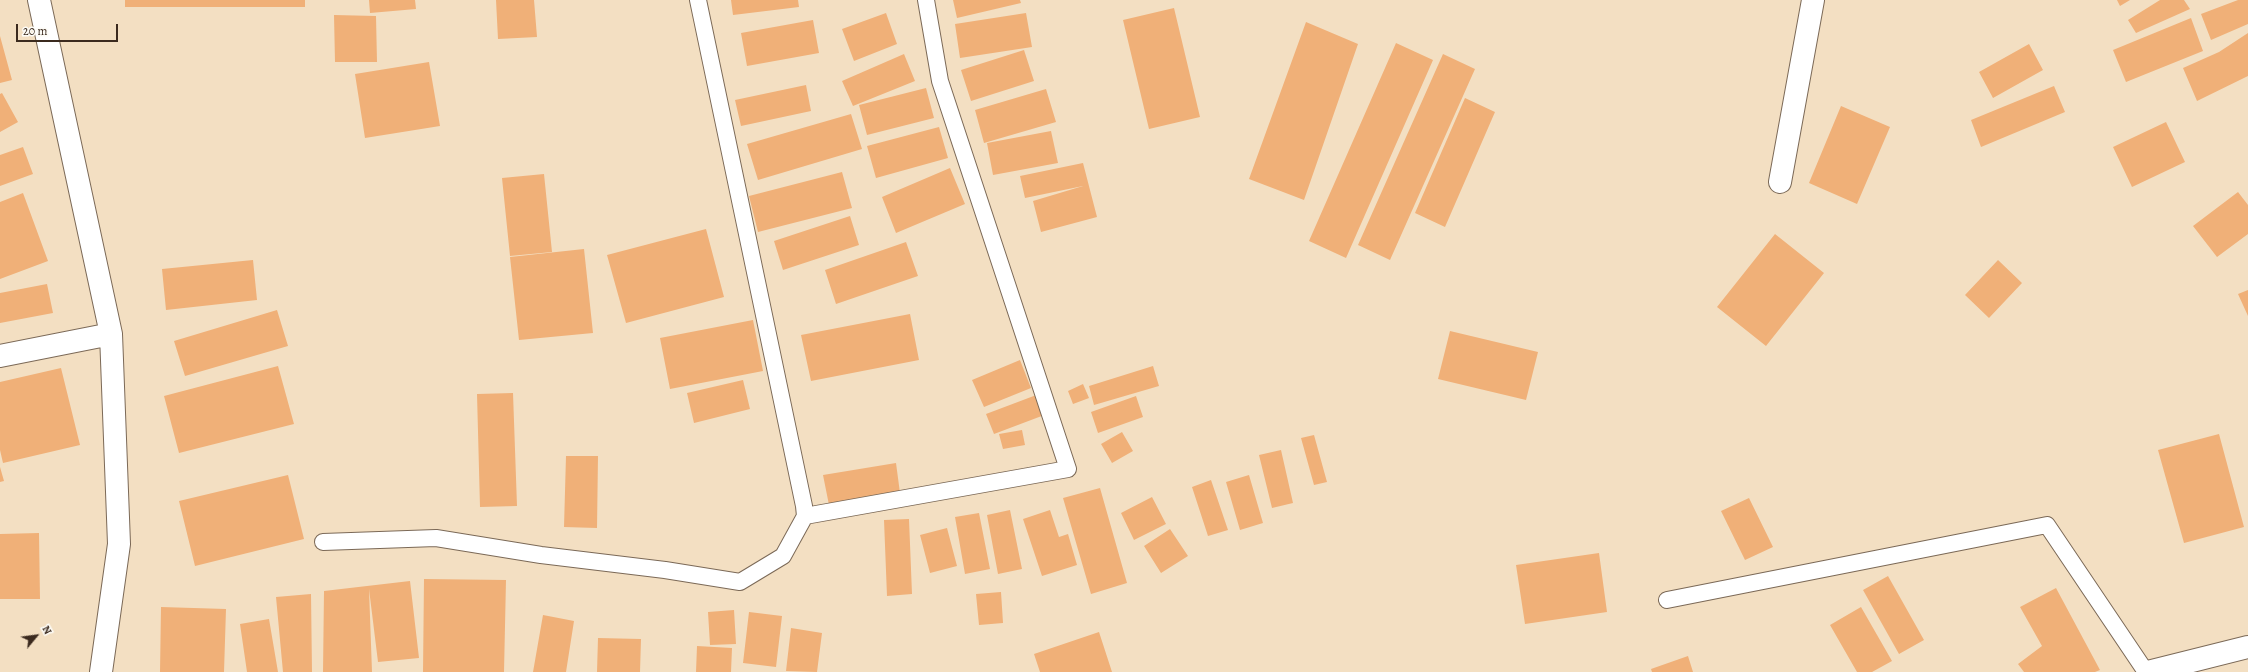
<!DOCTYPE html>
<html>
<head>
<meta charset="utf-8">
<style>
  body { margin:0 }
  #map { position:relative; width:2248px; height:672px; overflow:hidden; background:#f3dfc2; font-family:Alegreya,serif }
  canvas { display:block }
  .north { position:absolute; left:16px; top:616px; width:40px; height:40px; -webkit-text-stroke:3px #fdfcf7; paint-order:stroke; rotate:61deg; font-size:11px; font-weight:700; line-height:16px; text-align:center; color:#3b2a1e }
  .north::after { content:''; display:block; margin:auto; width:14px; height:18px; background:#3b2a1e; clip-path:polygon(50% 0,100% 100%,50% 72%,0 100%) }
  .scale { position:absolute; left:16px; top:24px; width:102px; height:18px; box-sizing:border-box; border:2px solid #3b2a1e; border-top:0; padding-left:5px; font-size:12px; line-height:14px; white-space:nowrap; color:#3b2a1e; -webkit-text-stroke:3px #fdfcf7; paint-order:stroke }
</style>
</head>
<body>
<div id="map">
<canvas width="2248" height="672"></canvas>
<div class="north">N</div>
<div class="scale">20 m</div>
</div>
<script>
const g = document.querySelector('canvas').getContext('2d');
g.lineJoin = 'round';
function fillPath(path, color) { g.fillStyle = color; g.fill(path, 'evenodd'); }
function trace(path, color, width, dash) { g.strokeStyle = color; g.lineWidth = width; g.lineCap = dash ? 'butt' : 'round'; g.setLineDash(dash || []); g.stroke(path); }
fillPath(new Path2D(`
  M 125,0 L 305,0 L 305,7 L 125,7 Z
  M 369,0 L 415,0 L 416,9 L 370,13 Z
  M 496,0 L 534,0 L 537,37 L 498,39 Z
  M 731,0 L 798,0 L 799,7 L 733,15 Z
  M 953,0 L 1020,0 L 1021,3 L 957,18 Z
  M 2117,0 L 2130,0 L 2120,6 Z
  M 2160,0 L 2184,0 L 2190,9 L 2136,33 L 2128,20 Z
  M 2238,0 L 2248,0 L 2248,24 L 2211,40 L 2201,14 Z
  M 1174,8 L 1200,117 L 1149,129 L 1123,20 Z
  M 886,13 L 897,44 L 854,61 L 842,29 Z
  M 1026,13 L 1032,47 L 960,58 L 955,24 Z
  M 334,15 L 376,16 L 377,62 L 335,62 Z
  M 2191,18 L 2203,51 L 2126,82 L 2113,50 Z
  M 813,20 L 819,53 L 747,66 L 741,33 Z
  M 1306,22 L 1358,44 L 1304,200 L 1249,179 Z
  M 2248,33 L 2248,76 L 2197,101 L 2183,68 L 2219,52 Z
  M 0,36 L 12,80 L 0,83 Z
  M 1396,43 L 1433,60 L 1346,258 L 1309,241 Z
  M 2029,44 L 2043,70 L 1993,98 L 1979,72 Z
  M 1024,50 L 1034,81 L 971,101 L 961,70 Z
  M 904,54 L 915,81 L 853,106 L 842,81 Z
  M 1443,54 L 1475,69 L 1390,260 L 1358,245 Z
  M 429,62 L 440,126 L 365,138 L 355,74 Z
  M 806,85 L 811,111 L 741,126 L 735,100 Z
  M 2054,86 L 2065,112 L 1981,147 L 1971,120 Z
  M 926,88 L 934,118 L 867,135 L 859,105 Z
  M 1046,89 L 1056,122 L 984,143 L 975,110 Z
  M 2,93 L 18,122 L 0,132 L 0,94 Z
  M 1465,98 L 1495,112 L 1445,227 L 1415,213 Z
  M 1841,106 L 1890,127 L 1857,204 L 1809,183 Z
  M 851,114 L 862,149 L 758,180 L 747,144 Z
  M 2166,122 L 2185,162 L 2132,187 L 2113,147 Z
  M 939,127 L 948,158 L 876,178 L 867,146 Z
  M 1051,131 L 1058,163 L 993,175 L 987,143 Z
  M 23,147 L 33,174 L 0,186 L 0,155 Z
  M 1083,163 L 1097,217 L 1041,232 L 1033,201 L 1083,186 L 1025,198 L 1020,176 Z
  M 950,168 L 965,204 L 896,233 L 882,197 Z
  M 842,172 L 852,208 L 758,232 L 749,196 Z
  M 544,174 L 552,252 L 510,256 L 502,178 Z
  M 2238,192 L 2248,205 L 2248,234 L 2217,257 L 2193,226 Z
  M 23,193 L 48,261 L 0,279 L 0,202 Z
  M 850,216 L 859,245 L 783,270 L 774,241 Z
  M 706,229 L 724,297 L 626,323 L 607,255 Z
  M 1775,234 L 1824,273 L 1766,346 L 1717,307 Z
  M 906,242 L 918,276 L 836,304 L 825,270 Z
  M 584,249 L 593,333 L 519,340 L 510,257 Z
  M 253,260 L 257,300 L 166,310 L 162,269 Z
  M 1998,260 L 2022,283 L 1989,318 L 1965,295 Z
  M 47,284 L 53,313 L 0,323 L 0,293 Z
  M 2248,290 L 2248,316 L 2238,294 Z
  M 277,310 L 288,346 L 185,376 L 174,341 Z
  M 910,314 L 919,360 L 811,381 L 801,335 Z
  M 753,320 L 763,371 L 670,389 L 660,338 Z
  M 1450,331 L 1538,352 L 1526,400 L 1438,379 Z
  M 1020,360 L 1031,388 L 984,407 L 972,380 Z
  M 278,366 L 294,424 L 179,453 L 164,396 Z
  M 1153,366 L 1159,386 L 1094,405 L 1089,386 Z
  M 61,368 L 80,445 L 3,463 L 0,450 L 0,382 Z
  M 743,380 L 750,409 L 694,423 L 687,393 Z
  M 1083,384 L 1089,398 L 1073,404 L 1068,391 Z
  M 513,393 L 517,506 L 480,507 L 477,394 Z
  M 1039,394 L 1047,414 L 994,434 L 986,414 Z
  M 1136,396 L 1143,417 L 1098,433 L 1091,412 Z
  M 1022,430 L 1025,445 L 1003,449 L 999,434 Z
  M 1122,432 L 1133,451 L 1112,463 L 1101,444 Z
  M 2219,434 L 2244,527 L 2184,543 L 2158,450 Z
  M 1314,435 L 1327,482 L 1314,485 L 1301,438 Z
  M 1281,450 L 1293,503 L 1272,508 L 1259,455 Z
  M 566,456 L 598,456 L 597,528 L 564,527 Z
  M 896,463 L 900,493 L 829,505 L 823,475 Z
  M 0,467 L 4,481 L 0,482 Z
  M 288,475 L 304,539 L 195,566 L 179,501 Z
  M 1249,475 L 1263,523 L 1240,530 L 1226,482 Z
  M 1211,480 L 1228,530 L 1208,536 L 1192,487 Z
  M 1100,488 L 1127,583 L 1091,594 L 1063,498 Z
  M 1152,497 L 1166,524 L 1134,540 L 1121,513 Z
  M 1749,498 L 1773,547 L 1745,560 L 1721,511 Z
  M 1010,510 L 1022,569 L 998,574 L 987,515 Z
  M 1050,510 L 1059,537 L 1068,534 L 1077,565 L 1042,576 L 1023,519 Z
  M 979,513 L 990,569 L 965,574 L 955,517 Z
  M 909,519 L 912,594 L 887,596 L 884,520 Z
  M 947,528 L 957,566 L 930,573 L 920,535 Z
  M 1170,529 L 1188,556 L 1161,573 L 1144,546 Z
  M 39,533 L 40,599 L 0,599 L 0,534 Z
  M 1599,553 L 1607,612 L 1525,624 L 1516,565 Z
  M 1888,576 L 1924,640 L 1899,654 L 1863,590 Z
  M 424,579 L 506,580 L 504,672 L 423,672 Z
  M 410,581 L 419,658 L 378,662 L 369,589 L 372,672 L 323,672 L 324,591 Z
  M 2056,588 L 2100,670 L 2095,672 L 2024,672 L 2018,664 L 2042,646 L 2020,607 Z
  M 1001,592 L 1003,623 L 979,625 L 976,594 Z
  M 311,594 L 312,672 L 283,672 L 276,597 Z
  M 161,607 L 226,609 L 224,672 L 160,672 Z
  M 1861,607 L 1892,661 L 1872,672 L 1857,672 L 1830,625 Z
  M 734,610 L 736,644 L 710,645 L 708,612 Z
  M 749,612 L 782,616 L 776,667 L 743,663 Z
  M 543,615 L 574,621 L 566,672 L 533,672 Z
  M 269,619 L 278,672 L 247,672 L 240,624 Z
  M 791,628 L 822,633 L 817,672 L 786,671 Z
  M 1099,632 L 1112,672 L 1040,672 L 1034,654 Z
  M 598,638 L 641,639 L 640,672 L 597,672 Z
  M 697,646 L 732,648 L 731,672 L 696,672 Z
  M 1688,656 L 1693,672 L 1652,672 L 1651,669 Z`), '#f0b078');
const service = new Path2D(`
  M 805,516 L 1068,469 L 940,81 L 926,0
  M 323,542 L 436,538 L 541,555 L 665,570 L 740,582 L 783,556 L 805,516 L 804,506 L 698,0
  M 1667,600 L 2047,525 L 2146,672`);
const minor = new Path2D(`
  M 39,0 L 111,334 L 119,544 L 101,672
  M 1780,182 L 1813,0
  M 0,356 L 111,334
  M 2148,672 L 2248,647`);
trace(service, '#7b6957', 18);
trace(minor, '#7b6957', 24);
trace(service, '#fff', 16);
trace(minor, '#fff', 22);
</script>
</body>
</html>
